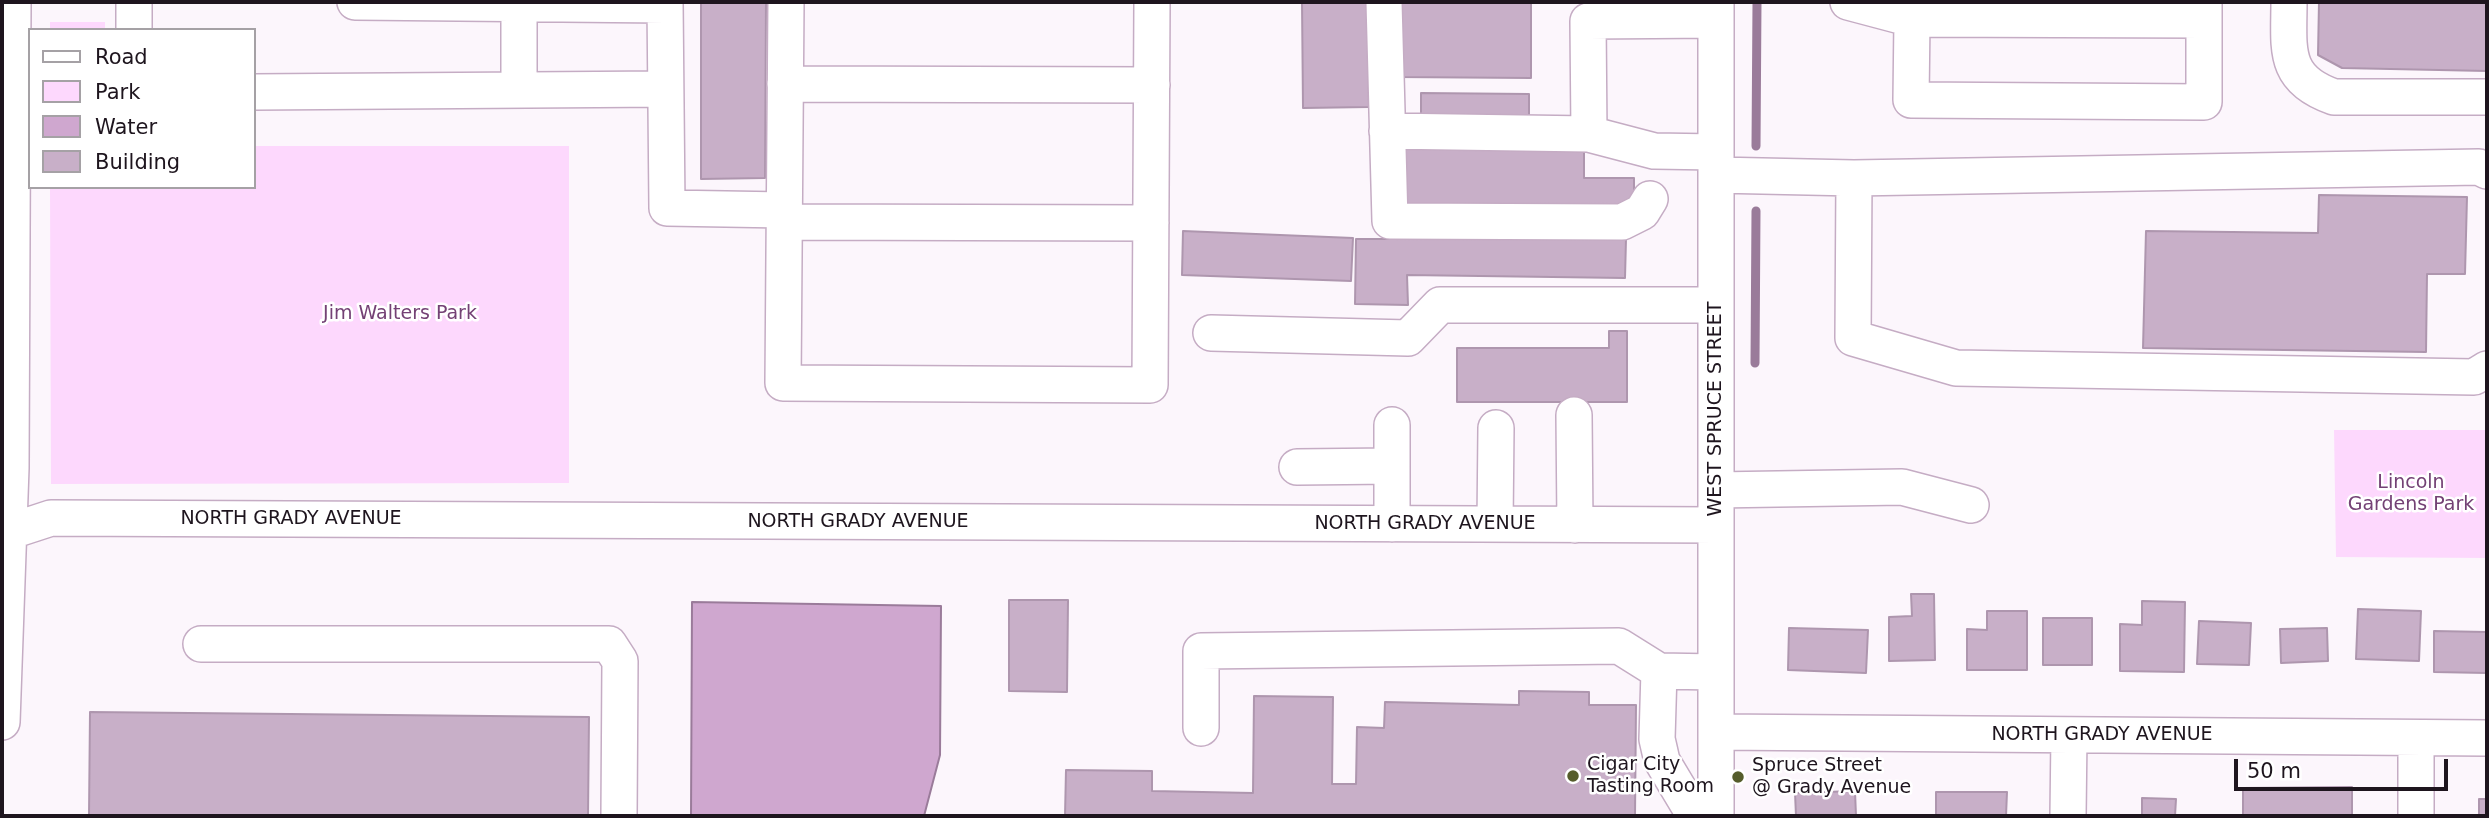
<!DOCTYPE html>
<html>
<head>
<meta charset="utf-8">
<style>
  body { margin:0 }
  #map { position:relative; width:2489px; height:818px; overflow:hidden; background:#fcf6fc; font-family:"DejaVu Sans",sans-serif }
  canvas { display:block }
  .frame { position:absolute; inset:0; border:4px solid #1e151e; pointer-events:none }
  .legend { position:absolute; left:28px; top:28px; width:228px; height:161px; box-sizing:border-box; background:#fff; border:2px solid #a5a1a5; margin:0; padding:9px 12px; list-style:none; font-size:21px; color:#1e151e }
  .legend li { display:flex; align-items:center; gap:14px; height:35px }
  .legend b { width:35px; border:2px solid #a5a1a5 }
  .scale { position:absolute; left:2234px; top:759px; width:214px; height:32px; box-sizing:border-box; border:4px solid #1e151e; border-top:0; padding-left:9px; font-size:21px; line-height:24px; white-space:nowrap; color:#1e151e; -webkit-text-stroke:5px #fff; paint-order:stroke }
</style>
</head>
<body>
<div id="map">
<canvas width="2489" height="818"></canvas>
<div class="frame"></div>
<ul class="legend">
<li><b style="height:9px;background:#fff"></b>Road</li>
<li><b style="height:19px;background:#fdd8fd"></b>Park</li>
<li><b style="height:19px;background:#cfa7cf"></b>Water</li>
<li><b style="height:19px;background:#c8afc8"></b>Building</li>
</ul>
<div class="scale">50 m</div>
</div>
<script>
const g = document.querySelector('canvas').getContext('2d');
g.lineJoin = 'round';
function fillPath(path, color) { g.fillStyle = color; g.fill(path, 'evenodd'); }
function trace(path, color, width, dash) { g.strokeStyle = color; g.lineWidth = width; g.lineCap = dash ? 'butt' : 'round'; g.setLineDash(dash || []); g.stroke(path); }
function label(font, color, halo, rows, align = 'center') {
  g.font = font + ' "DejaVu Sans",sans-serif'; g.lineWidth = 5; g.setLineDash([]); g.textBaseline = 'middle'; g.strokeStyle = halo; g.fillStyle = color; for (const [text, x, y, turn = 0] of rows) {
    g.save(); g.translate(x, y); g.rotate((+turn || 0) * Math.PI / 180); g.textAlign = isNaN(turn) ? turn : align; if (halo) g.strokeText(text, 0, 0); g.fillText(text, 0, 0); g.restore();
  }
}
fillPath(new Path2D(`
  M 50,22 L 105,22 L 105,30 L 50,30 Z
  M 254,146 L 569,146 L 569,483 L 51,484 L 50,187 L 254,187 Z
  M 2334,430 L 2487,430 L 2487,558 L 2336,557 Z`), '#fdd8fd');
const water = new Path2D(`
  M 692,602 L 941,606 L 940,755 L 924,816 L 691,816 Z`);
fillPath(water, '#cfa7cf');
trace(water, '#9a7b9a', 2);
trace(new Path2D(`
  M 1756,146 L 1757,2
  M 1755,363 L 1756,211`), '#9a7b9a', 9);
const building = new Path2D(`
  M 701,2 L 766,2 L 765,178 L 701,179 Z
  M 1302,2 L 1368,2 L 1369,107 L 1303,108 Z
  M 1396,2 L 1531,2 L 1531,78 L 1396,77 Z
  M 2319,2 L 2487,2 L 2487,71 L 2342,68 L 2318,55 Z
  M 1421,93 L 1529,94 L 1529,122 L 1421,122 Z
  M 1397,149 L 1584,149 L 1584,178 L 1634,178 L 1634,207 L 1397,206 Z
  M 2319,195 L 2467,197 L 2465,274 L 2427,274 L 2426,352 L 2143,348 L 2146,231 L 2318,233 Z
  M 1183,231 L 1353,238 L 1351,281 L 1182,275 Z
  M 1356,239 L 1626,239 L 1625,278 L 1407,275 L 1408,305 L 1355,304 Z
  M 1609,331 L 1627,331 L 1627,402 L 1457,402 L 1457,348 L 1609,348 Z
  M 1911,594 L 1934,594 L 1935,660 L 1889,661 L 1889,617 L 1912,616 Z
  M 1009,600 L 1068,600 L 1067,692 L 1009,691 Z
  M 2142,601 L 2185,602 L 2184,672 L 2120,671 L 2120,624 L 2142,625 Z
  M 2358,609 L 2421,611 L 2419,661 L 2356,659 Z
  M 1987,611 L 2027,611 L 2027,670 L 1967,670 L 1967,629 L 1987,630 Z
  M 2043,618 L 2092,618 L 2092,665 L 2043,665 Z
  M 2199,621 L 2251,623 L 2249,665 L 2197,664 Z
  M 1789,628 L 1868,630 L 1866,673 L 1788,670 Z
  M 2327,628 L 2328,661 L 2281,663 L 2280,629 Z
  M 2434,631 L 2487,632 L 2487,673 L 2434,672 Z
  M 1519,691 L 1589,692 L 1589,705 L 1636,705 L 1635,816 L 1065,816 L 1066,770 L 1152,771 L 1152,791 L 1253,793 L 1254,696 L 1333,697 L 1332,784 L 1356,784 L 1357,727 L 1384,728 L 1385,702 L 1519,705 Z
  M 90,712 L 589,717 L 588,816 L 89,816 Z
  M 2352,787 L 2352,816 L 2243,816 L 2243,788 Z
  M 1855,791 L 1856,816 L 1796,816 L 1795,793 Z
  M 1936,792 L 2007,792 L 2006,816 L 1936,816 Z
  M 2142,798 L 2176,799 L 2175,816 L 2142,816 Z
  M 2479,799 L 2487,799 L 2487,816 L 2479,816 Z`);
fillPath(building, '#c8afc8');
trace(building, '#ae96ae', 2);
const minor = new Path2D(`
  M 134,2 L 134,30
  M 355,2 L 665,5
  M 665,2 L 667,208 L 784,210
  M 786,2 L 783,383 L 1150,385 L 1152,2
  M 1384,2 L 1390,221 L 1622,222 L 1642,212 L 1650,199
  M 1716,2 L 1716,816
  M 1848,2 L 1912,19 L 2204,20
  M 2289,2 C 2289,49 2282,79 2334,97 L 2487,97
  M 1912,19 L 1911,100 L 2204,102 L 2204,2
  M 785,84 L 1152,85
  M 519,90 L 519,2
  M 254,92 L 665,89
  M 1387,131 L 1589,134 L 1654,151 L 1716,152
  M 1589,134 L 1588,21 L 1716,20
  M 1716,175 L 1854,178 L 2479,167 L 2487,171
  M 1854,178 L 1853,338 L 1956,368 L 2474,377 L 2487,369
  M 784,222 L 1151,223
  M 1211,333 L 1408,338 L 1440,305 L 1716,305
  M 1574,415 L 1575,525
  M 1392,425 L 1392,524
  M 1297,467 L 1392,466
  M 1716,490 L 1902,487 L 1971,505
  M 1495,524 L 1496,428
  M 2,534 L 51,518 L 1716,525
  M 201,644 L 609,644 L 620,661 L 619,816
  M 1659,671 L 1657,739 L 1662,761 L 1695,816
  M 2,722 L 11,468 L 13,2
  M 1201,728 L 1201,651 L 1619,646 L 1659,671 L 1716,672
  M 1716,732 L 2487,738
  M 2068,816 L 2069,735
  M 2416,816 L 2416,738`);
trace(minor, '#c5acc4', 38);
trace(minor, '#fff', 35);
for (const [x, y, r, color] of [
  [1573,776,7,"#555c2b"],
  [1738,777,7,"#555c2b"]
]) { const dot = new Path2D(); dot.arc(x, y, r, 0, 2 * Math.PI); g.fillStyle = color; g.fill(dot); trace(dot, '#fff', 2.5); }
label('19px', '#744175', '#fff', [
  ["Jim Walters Park",400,314],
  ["Lincoln",2411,483],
  ["Gardens Park",2411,505]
]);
label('19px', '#1e151e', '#fff', [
  ["WEST SPRUCE STREET",1716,409,-90],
  ["NORTH GRADY AVENUE",291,519],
  ["NORTH GRADY AVENUE",858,522],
  ["NORTH GRADY AVENUE",1425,524],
  ["NORTH GRADY AVENUE",2102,735]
]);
label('19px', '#1e151e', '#fff', [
  ["Cigar City",1587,765],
  ["Tasting Room",1587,787],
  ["Spruce Street",1752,766],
  ["@ Grady Avenue",1752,788]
], 'left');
</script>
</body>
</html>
